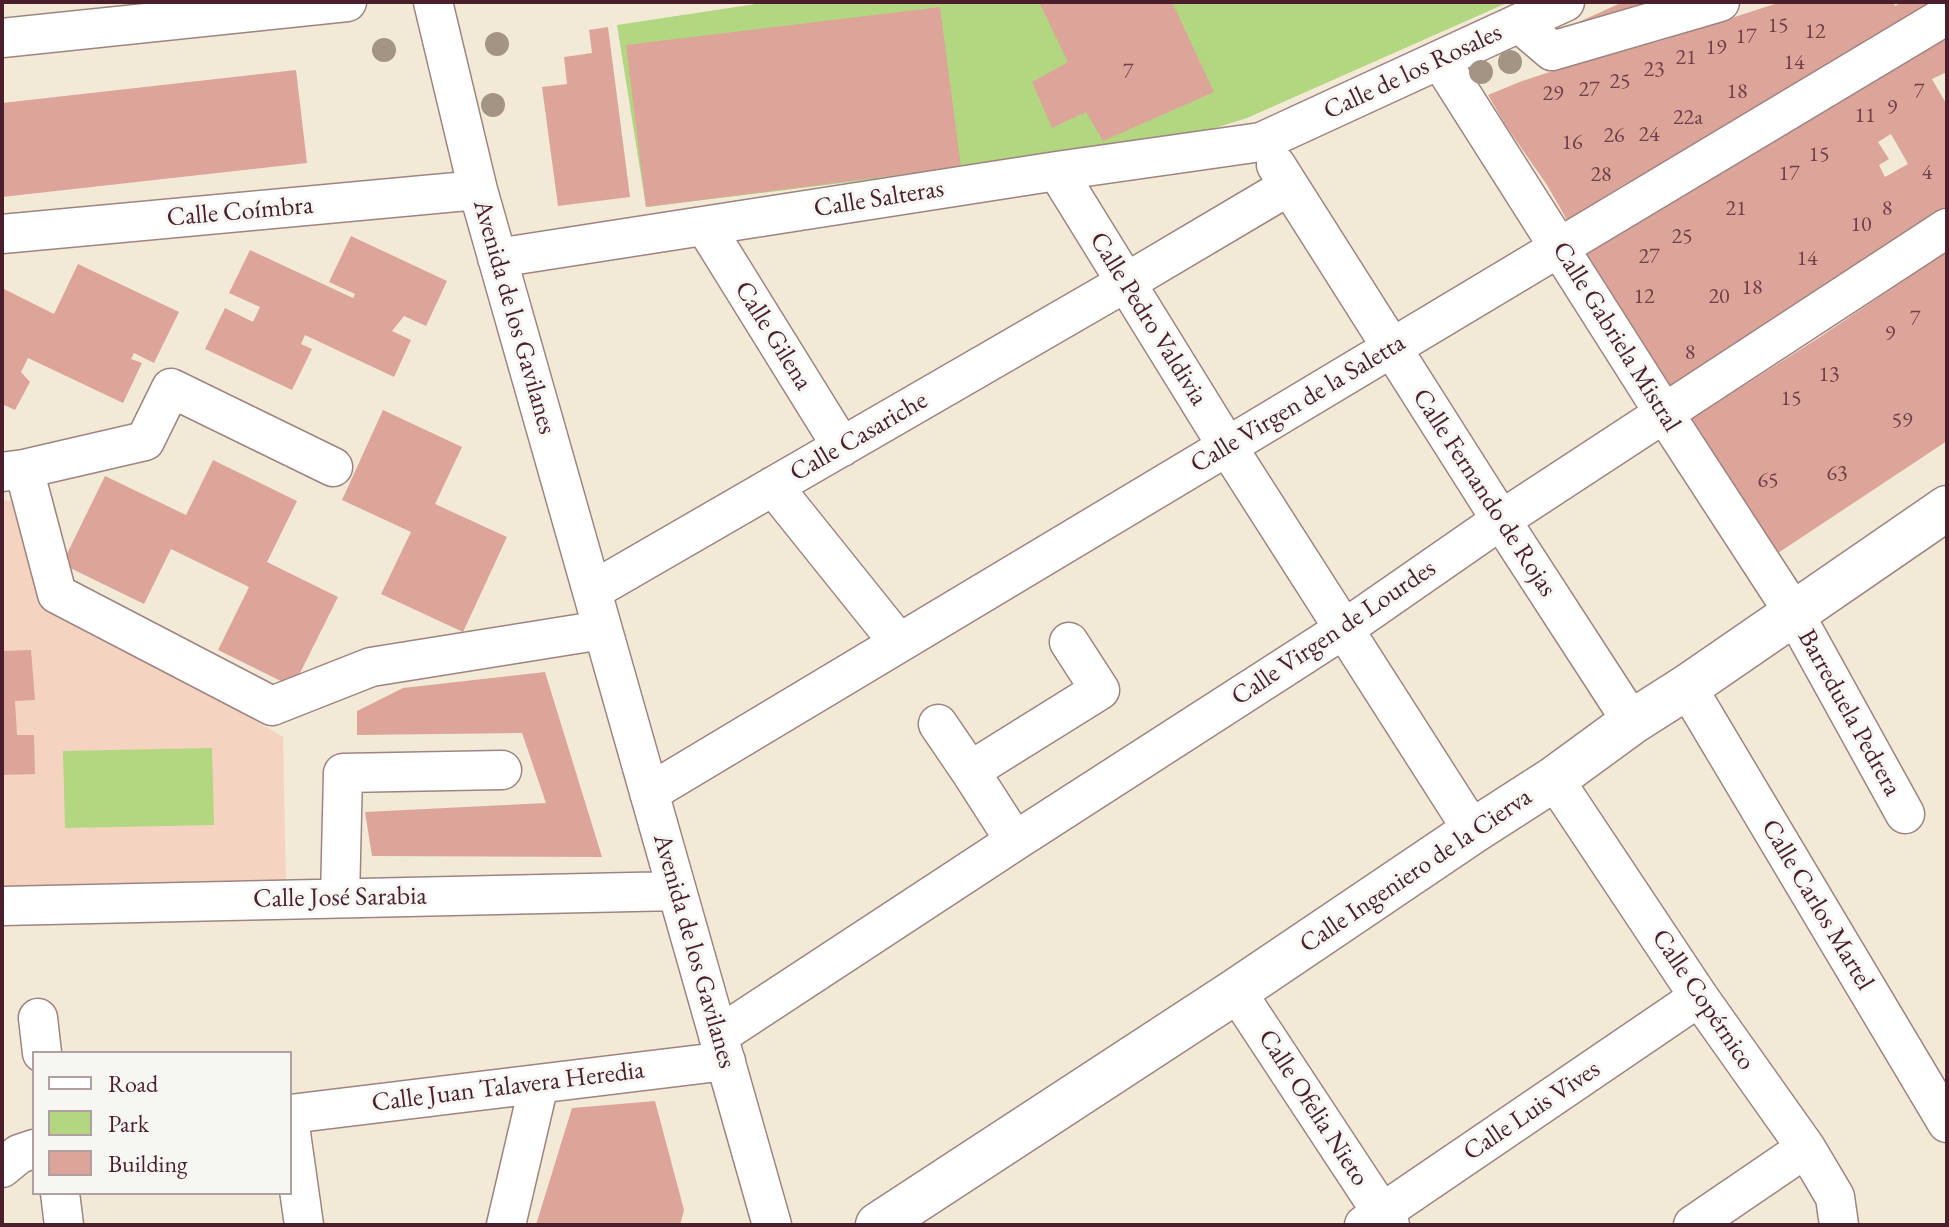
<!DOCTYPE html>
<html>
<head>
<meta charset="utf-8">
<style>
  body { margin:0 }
  #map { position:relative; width:1949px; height:1227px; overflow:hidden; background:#f2ead7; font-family:"EB Garamond",serif }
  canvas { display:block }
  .frame { position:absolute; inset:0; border:4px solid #4a1f2b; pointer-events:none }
  .legend { position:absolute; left:32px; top:1051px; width:260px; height:144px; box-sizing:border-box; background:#f6f6f2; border:2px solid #b1a0a2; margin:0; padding:10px 14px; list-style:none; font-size:24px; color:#4a1f2b }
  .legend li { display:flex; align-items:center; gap:16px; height:40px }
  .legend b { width:40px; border:2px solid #b1a0a2 }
</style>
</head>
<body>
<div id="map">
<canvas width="1949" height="1227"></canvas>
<div class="frame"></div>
<ul class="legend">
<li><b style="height:10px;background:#fff"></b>Road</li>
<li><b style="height:22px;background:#b2d780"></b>Park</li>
<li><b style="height:22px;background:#dda59a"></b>Building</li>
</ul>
</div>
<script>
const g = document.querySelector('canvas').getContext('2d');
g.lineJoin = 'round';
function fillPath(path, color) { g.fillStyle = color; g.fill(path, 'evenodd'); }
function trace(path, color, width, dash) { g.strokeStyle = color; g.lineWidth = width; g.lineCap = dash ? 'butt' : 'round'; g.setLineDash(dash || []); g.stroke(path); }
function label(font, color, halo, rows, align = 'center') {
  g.font = font + ' "EB Garamond",serif'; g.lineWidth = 6; g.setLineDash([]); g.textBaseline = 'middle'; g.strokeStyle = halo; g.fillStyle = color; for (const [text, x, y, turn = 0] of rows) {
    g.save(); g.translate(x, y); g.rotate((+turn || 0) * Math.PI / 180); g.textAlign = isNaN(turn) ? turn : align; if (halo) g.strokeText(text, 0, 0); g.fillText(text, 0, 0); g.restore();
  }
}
fillPath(new Path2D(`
  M 24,499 L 53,604 L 283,737 L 286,882 L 2,890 L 2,501 Z`), '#f4d3c0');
fillPath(new Path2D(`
  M 769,2 L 1509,2 L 1247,118 L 1212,129 L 1103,155 L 958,169 L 646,207 L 617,25 Z
  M 212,748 L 214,825 L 65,828 L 63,751 Z`), '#b2d780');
fillPath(new Path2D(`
  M 1039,2 L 1172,2 L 1214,92 L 1103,141 L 1086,112 L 1052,128 L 1032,82 L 1068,62 Z
  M 1623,2 L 1696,2 L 1561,30 Z
  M 1781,2 L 1893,2 L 1895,6 L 1902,2 L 1942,2 L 1679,157 L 1625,184 L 1567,220 L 1547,185 L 1506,126 L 1488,95 L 1522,81 L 1562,68 L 1660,41 Z
  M 940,7 L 961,167 L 646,207 L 626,45 Z
  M 608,27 L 630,197 L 558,206 L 542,87 L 567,84 L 564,57 L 592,53 L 589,30 Z
  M 1947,30 L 1947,72 L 1932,79 L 1947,105 L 1947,217 L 1670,393 L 1647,357 L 1583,249 ZM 1891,134 L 1908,164 L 1885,177 L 1879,165 L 1889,159 L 1878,142 Z
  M 296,70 L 307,163 L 2,197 L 2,103 Z
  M 351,236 L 447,281 L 426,326 L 404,316 L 392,331 L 411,340 L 394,377 L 305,335 L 301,344 L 312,349 L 292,390 L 205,349 L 225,308 L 253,322 L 260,307 L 229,293 L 250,250 L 353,298 L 355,294 L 329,282 Z
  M 1947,251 L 1947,441 L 1775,555 L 1688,421 L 1820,337 Z
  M 78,264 L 179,312 L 154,363 L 134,353 L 131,359 L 142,363 L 123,403 L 28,358 L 21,372 L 30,382 L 15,410 L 2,404 L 2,288 L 54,314 Z
  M 383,410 L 462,447 L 435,504 L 507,537 L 463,632 L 381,594 L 411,532 L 342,500 Z
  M 213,460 L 297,501 L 267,562 L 338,597 L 293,687 L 218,650 L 249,587 L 171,549 L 144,604 L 62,564 L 105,476 L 186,515 Z
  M 31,650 L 35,700 L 15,701 L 17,735 L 34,735 L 35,774 L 2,775 L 2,651 Z
  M 545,672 L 602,857 L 372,856 L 365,812 L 546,803 L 522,733 L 357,735 L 357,711 L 403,688 Z
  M 655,1101 L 684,1210 L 680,1225 L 536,1225 L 572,1108 Z`), '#dda59a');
const minor = new Path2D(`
  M 433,2 L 478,190 L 772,1225
  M 1519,23 L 1552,51 L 1720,2
  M 2,38 L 347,2
  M 1440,60 L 1664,413 L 1794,613 L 1905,814
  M 1276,165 L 1501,520 L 1632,722
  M 1057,171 L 1227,446 L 1473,831
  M 705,226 L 842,447
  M 2,234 L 478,190
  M 497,258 L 1057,171 L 1261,142 L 1565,2
  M 24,469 L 145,441 L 171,388 L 333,467
  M 2,472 L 24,469 L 57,594 L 272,706 L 371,667 L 602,630
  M 773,486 L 899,643
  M 592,591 L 1137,276 L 1289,186
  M 1687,687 L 1947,1123
  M 938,724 L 970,771
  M 1554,779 L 1699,997 L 1806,1148 L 1835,1197 L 1839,1225
  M 649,793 L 1947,15
  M 1015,841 L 970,771 L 1100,690 L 1069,642
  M 340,898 L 343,773 L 502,770
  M 2,906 L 677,891
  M 1236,991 L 1390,1225
  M 38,1018 L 42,1053
  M 718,1036 L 1015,841 L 1344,629 L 1501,520 L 1947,228
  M 290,1114 L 726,1061
  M 290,1126 L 304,1225
  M 2,1168 L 19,1154 L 34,1149
  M 60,1193 L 64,1225
  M 506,1225 L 539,1084
  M 1364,1225 L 1699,997
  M 1693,1225 L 1806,1148`);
const major = new Path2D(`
  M 878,1225 L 1236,991 L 1473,831 L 1554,779 L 1632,722 L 1687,687 L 1947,508`);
trace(minor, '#9e8481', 41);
trace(major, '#9e8481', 47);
trace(minor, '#fff', 38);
trace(major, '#fff', 44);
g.fillStyle = '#a49484';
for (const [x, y] of [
  [497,44],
  [384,50],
  [1510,62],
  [1481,72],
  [493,105]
]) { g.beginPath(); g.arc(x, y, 12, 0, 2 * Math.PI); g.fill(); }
label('22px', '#6f4047', null, [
  ["15",1778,26],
  ["12",1815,32],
  ["17",1746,37],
  ["19",1716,48],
  ["21",1686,58],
  ["14",1794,63],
  ["23",1654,70],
  ["7",1128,72],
  ["25",1620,82],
  ["27",1589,90],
  ["18",1737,92],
  ["7",1919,92],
  ["29",1553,94],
  ["9",1892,108],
  ["11",1865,116],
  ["22a",1688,118],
  ["24",1649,135],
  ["26",1614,136],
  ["16",1572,143],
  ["15",1819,155],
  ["4",1927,173],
  ["17",1789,174],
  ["28",1601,175],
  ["21",1736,209],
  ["8",1887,209],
  ["10",1861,225],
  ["25",1682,237],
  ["27",1649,257],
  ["14",1807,259],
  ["18",1752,288],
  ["12",1644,297],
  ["20",1719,297],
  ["7",1915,319],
  ["9",1890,334],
  ["8",1690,353],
  ["13",1829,375],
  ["15",1791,399],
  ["59",1902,421],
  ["63",1837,474],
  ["65",1768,481]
]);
label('26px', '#4a1f2b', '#f6f6f2', [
  ["Calle de los Rosales",1413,72,-25],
  ["Calle Salteras",879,199,-9],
  ["Calle Coímbra",240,212,-5],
  ["Avenida de los Gavilanes",514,317,74],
  ["Calle Pedro Valdivia",1148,319,58],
  ["Calle Gilena",773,336,58],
  ["Calle Gabriela Mistral",1616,337,58],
  ["Calle Virgen de la Saletta",1298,404,-31],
  ["Calle Casariche",859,437,-30],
  ["Calle Fernando de Rojas",1484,493,57],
  ["Calle Virgen de Lourdes",1334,633,-34],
  ["Barreduela Pedrera",1849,713,61],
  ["Calle Ingeniero de la Cierva",1416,871,-34],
  ["Calle José Sarabia",340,898,-1],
  ["Calle Carlos Martel",1817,905,59],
  ["Avenida de los Gavilanes",694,951,74],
  ["Calle Copérnico",1703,1000,56],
  ["Calle Juan Talavera Heredia",508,1087,-7],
  ["Calle Ofelia Nieto",1313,1108,57],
  ["Calle Luis Vives",1532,1111,-34]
]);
</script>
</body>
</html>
